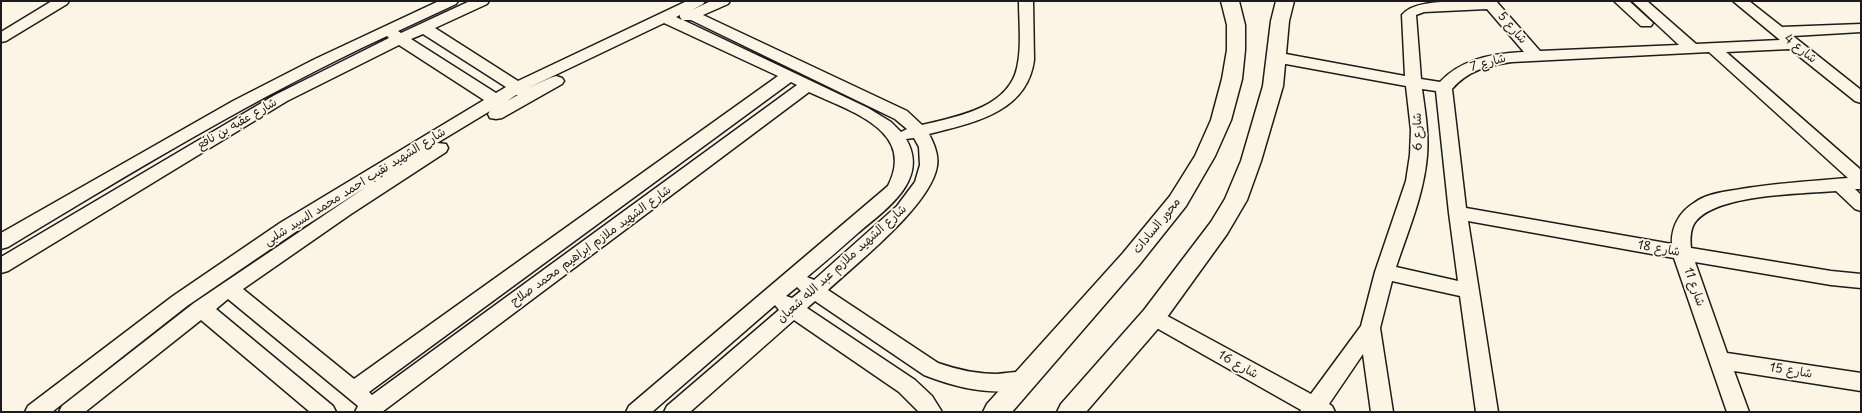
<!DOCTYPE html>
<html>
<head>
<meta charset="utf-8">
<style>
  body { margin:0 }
  #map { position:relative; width:1862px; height:413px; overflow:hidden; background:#fcf5e5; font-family:"Playpen Sans",sans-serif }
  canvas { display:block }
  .frame { position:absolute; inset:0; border:2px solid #1c1c1c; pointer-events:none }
</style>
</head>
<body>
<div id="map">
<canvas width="1862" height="413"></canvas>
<div class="frame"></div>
</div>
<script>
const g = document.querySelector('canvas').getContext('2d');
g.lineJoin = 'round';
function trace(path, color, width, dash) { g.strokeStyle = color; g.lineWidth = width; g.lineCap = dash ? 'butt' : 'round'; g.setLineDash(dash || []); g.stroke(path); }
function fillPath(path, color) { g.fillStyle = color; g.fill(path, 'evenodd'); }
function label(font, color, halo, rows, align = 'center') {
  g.font = font + ' "Playpen Sans","Playpen Sans Arabic",sans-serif'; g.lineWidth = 3.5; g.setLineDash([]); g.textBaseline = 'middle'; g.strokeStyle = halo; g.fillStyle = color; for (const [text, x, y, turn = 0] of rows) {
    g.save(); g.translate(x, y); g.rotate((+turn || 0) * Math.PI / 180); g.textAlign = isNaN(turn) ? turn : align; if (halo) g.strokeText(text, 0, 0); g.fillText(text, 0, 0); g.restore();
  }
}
const street = new Path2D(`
  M 52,1 L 69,1 L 67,4 L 6,41 L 1,42 L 1,32 Z
  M 439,1 L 458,1 L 456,4 L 398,31 L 401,33 L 470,1 L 489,1 L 487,4 L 435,28 L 518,81 L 687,1 L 705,1 L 703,4 L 692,10 L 711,1 L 730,1 L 728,4 L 703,15 L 907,111 L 922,125 C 956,117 1008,108 1017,68 C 1022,47 1019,23 1019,1 L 1033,1 L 1034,60 C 1027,113 972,123 929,134 C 934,144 939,155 937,166 C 931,205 858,262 828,290 L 938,363 C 958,370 977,374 997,374 C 1009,373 1020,370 1031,374 L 1035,380 L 1031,386 C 996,398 957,388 924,375 L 815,301 L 807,308 L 915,380 L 932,396 L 942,412 L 919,412 L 899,392 L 794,320 L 690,412 L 664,412 L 667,406 L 779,310 L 775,305 L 652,412 L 626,412 L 629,406 L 888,186 C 917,130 849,111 809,92 L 382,412 L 355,412 L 358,406 L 228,299 L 216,309 L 333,406 L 336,412 L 310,412 L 201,320 L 85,412 L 59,412 L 62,406 L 194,303 L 366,187 L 294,233 L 187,306 L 52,412 L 25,412 L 28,406 L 173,296 L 280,223 L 484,100 L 399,45 L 287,101 L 8,271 L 1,273 L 1,257 L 275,95 L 389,38 L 387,36 C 256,97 132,172 8,247 L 1,249 L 1,233 L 233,101 L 315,59 ZM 680,15 L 680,17 L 682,20 L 676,17 ZM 683,20 L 691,20 L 895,119 L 907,129 L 901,132 L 891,122 L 868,108 ZM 664,23 L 778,76 L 354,379 L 243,289 L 351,214 L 446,152 L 448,148 L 446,144 L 437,143 L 490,111 L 488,114 L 490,118 L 496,119 L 502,118 L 562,84 L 564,81 L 562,78 L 556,76 L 550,78 L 528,88 ZM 423,34 L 506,87 L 496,93 L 411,39 ZM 791,82 L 797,85 L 372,395 L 369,392 ZM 516,95 L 518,95 L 507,101 ZM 914,138 L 919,147 L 920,165 L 915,182 L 897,206 L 814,280 L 807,277 C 824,263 841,248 858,233 C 886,209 930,180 906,139 ZM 797,287 L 801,291 L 792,298 L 786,296 Z
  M 1469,1 L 1496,1 L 1540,51 L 1679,45 L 1632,1 L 1647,1 L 1696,44 L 1780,40 L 1733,1 L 1749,1 L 1782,27 L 1861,24 L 1861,32 L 1793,36 L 1861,90 L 1861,103 L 1855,101 L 1790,49 L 1726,52 L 1861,170 L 1861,189 L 1855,189 L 1861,195 L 1861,211 L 1855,209 L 1836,191 C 1800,194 1719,194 1696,221 C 1690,228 1690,239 1691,248 L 1831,271 L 1861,274 L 1861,288 L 1831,285 L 1695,262 L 1727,353 L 1861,373 L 1861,391 L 1734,371 L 1749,412 L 1727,412 L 1674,258 L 1468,221 L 1498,412 L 1476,412 L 1460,296 L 1392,281 L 1380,328 L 1393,412 L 1371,412 L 1363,354 L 1329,404 L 1332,406 L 1335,412 L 1300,412 L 1301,410 L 1146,322 L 1143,317 L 1146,312 L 1153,309 L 1160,312 L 1311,394 L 1361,326 L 1375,272 L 1406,181 L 1410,155 L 1411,130 L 1406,86 L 1275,62 L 1270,60 L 1267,57 L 1270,54 L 1275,52 L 1405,76 L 1402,15 C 1413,0 1450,2 1469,1 ZM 1487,9 L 1524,52 C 1494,53 1461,59 1440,82 L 1421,79 L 1416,15 L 1424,12 ZM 1709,52 L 1848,178 C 1812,181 1776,183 1741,189 C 1725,192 1707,193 1694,203 C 1679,212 1671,228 1672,244 L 1466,208 L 1452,89 C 1468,70 1489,65 1512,62 ZM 1422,89 L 1436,91 L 1449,213 L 1458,281 L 1396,267 C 1408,231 1424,194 1427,156 C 1429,133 1425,111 1422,89 Z
  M 1614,1 L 1629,1 L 1653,23 L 1651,26 L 1641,26 Z`);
const secondary = new Path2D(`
  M 1221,1 L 1239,1 L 1245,25 L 1245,50 L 1242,79 L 1231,120 L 1215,156 L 1186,206 L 1139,265 L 1012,412 L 983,412 L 987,404 L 1123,253 L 1170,196 L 1195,156 L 1211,120 L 1222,79 L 1227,50 L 1227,25 Z
  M 1276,1 L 1294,1 L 1289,21 L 1283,86 L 1261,161 L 1247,200 L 1227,234 L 1162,324 L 1086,412 L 1057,412 L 1061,404 L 1144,310 L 1211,222 L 1225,199 L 1241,161 L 1263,86 L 1271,21 Z`);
trace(street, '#1c1c1c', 3);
trace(secondary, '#1c1c1c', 3);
fillPath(street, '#fcf5e5');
fillPath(secondary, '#fcf5e5');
label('12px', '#1c1c1c', '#fcf5e5', [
  ["شارع 5",1512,28,49],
  ["شارع 4",1800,49,39],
  ["شارع 7",1488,63,-15],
  ["شارع عقبه بن نافع",237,124,-30],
  ["شارع 6",1418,132,-91],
  ["شارع الشهيد نقيب احمد محمد السيد شلبى",355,187,-32],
  ["محور السادات",1157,226,-51],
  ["شارع الشهيد ملازم ابراهيم محمد صلاح",591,246,-36],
  ["شارع 18",1659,249,10],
  ["شارع الشهيد ملازم عبد الله شعبان",842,264,-42],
  ["شارع 11",1694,287,70],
  ["شارع 16",1238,365,29],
  ["شارع 15",1791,371,9]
]);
</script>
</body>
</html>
